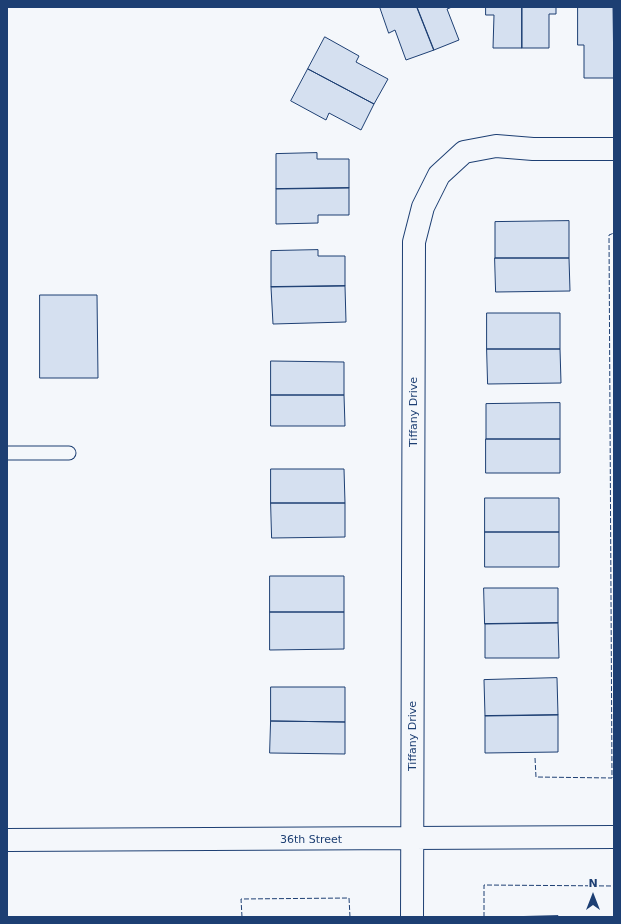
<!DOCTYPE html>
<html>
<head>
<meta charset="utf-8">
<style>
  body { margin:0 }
  #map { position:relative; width:621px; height:924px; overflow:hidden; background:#f4f7fb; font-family:"DejaVu Sans",sans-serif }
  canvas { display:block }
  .frame { position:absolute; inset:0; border:8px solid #1d3f73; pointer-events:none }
  .north { position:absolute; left:573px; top:876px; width:40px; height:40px; -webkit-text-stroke:3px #f4f7fb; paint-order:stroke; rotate:0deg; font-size:11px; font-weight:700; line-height:16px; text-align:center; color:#1d3f73 }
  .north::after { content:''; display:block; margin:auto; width:14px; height:18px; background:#1d3f73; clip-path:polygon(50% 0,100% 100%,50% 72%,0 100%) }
</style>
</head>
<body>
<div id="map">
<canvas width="621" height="924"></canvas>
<div class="frame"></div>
<div class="north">N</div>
</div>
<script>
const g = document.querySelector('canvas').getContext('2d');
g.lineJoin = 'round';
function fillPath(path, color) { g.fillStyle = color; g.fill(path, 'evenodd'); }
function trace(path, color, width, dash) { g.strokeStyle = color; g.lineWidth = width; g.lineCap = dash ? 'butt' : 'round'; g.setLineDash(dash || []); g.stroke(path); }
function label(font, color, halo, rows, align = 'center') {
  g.font = font + ' "DejaVu Sans",sans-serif'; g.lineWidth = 3; g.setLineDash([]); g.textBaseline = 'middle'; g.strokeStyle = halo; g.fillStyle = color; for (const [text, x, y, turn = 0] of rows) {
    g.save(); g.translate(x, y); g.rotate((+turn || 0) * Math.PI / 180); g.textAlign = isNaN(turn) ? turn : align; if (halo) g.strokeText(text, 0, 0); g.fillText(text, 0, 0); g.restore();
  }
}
const building = new Path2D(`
  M 380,7 L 417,7 L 434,50 L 406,60 L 395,30 L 389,33 Z
  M 417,7 L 452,7 L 447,9 L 459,40 L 434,50 Z
  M 486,7 L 522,7 L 522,48 L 493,48 L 494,15 L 486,15 Z
  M 522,7 L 556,7 L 556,14 L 549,14 L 549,48 L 522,48 Z
  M 578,7 L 613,7 L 614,78 L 584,78 L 584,45 L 578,45 Z
  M 325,37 L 359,56 L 356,62 L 388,79 L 374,104 L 308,69 Z
  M 308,69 L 374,104 L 361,130 L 329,113 L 326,120 L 291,101 Z
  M 317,153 L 317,159 L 349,159 L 349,188 L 276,189 L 276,154 Z
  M 349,188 L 349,215 L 318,215 L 318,223 L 276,224 L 276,189 Z
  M 569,221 L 569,258 L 495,258 L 495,222 Z
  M 318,250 L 318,256 L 345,256 L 345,286 L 271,287 L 271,251 Z
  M 495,258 L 569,258 L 570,291 L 496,292 Z
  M 345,286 L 346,322 L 273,324 L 271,287 Z
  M 40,295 L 97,295 L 98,378 L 40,378 Z
  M 487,313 L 560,313 L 560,349 L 487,349 Z
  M 487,349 L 560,349 L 561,383 L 488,384 Z
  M 271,361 L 344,362 L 344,395 L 271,395 Z
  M 271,395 L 344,395 L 345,426 L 271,426 Z
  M 560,403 L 560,439 L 486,439 L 486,404 Z
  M 486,439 L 560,439 L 560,473 L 486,473 Z
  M 271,469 L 344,469 L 345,503 L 271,503 Z
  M 485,498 L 559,498 L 559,532 L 485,532 Z
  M 271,503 L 345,503 L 345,537 L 272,538 Z
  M 485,532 L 559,532 L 559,567 L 485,567 Z
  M 270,576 L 344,576 L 344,612 L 270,612 Z
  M 484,588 L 558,588 L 558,623 L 485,624 Z
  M 270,612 L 344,612 L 344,649 L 270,650 Z
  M 558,623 L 559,658 L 485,658 L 485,624 Z
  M 557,678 L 558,715 L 485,716 L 484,680 Z
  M 271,687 L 345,687 L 345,722 L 271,721 Z
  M 558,715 L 558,752 L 485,753 L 485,716 Z
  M 271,721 L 345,722 L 345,754 L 270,753 Z
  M 558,916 L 558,917 L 505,917 Z`);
fillPath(building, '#d5e0f0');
trace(building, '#1d3f73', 1);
const service = new Path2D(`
  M 7,453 L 69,453`);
const minor = new Path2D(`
  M 7,840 L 614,837
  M 412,917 L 414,242 L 423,207 L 439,175 L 464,152 L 496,146 L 533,149 L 614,149`);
trace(service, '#1d3f73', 15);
trace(minor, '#1d3f73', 24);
trace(service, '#f4f7fb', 13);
trace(minor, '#f4f7fb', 22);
trace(new Path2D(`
  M 535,758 L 536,777 L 612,778 L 609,235 L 614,233
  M 242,917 L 241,899 L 349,898 L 350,917
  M 484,917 L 484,885 L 614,886`), '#1d3f73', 1, [5, 2]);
label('11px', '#1d3f73', '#f4f7fb', [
  ["Tiffany Drive",414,412,-90],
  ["Tiffany Drive",413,736,-90],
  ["36th Street",311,840]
]);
</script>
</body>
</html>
